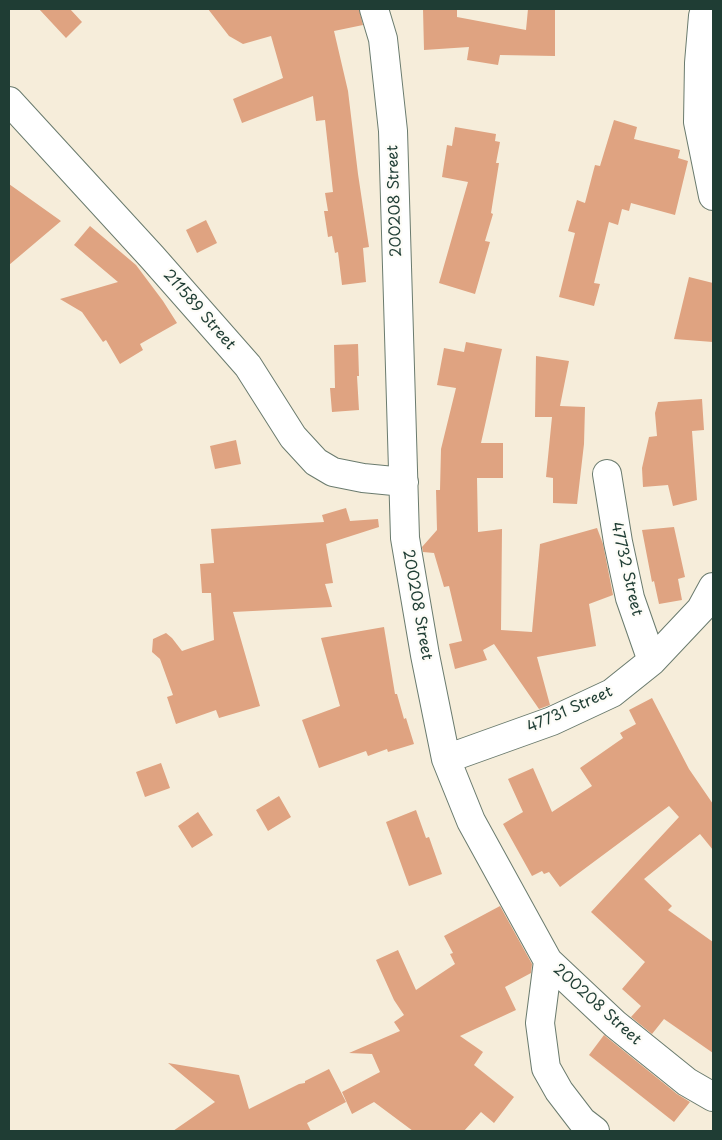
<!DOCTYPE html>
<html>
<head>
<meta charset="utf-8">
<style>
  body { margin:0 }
  #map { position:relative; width:722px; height:1140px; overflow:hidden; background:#f6edda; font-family:"Playpen Sans",sans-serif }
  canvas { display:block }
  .frame { position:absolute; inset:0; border:10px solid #1f3d34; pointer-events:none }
</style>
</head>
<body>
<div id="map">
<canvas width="722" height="1140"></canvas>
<div class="frame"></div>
</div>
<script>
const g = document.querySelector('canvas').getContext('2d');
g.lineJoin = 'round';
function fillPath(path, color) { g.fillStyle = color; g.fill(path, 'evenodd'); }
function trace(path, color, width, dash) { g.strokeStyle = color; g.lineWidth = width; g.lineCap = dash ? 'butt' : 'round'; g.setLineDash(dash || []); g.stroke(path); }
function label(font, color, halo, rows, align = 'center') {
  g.font = font + ' "Playpen Sans",sans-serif'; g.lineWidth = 4.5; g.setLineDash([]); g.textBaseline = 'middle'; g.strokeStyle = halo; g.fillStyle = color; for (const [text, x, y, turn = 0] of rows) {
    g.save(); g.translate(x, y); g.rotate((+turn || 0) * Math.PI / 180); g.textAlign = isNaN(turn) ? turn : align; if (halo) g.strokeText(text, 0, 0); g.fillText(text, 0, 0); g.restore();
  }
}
fillPath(new Path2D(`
  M 39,9 L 70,9 L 82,22 L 66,38 Z
  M 208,9 L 359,9 L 363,25 L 334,31 L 348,91 L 358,174 L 369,247 L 363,248 L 366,282 L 342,285 L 338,252 L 335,253 L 332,236 L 328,237 L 324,211 L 328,211 L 325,193 L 333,192 L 325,120 L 316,121 L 313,96 L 242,123 L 233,99 L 283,78 L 271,36 L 243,44 L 229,36 Z
  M 423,9 L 457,9 L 457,17 L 526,30 L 528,9 L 555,9 L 555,56 L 500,55 L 498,65 L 467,60 L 469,47 L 424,50 Z
  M 614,120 L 637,127 L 634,139 L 680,150 L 678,158 L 688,161 L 675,215 L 631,203 L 629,211 L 622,209 L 618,225 L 609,222 L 594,283 L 600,284 L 594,306 L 559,297 L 575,233 L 568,231 L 577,200 L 585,203 L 595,165 L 600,166 Z
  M 455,127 L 496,134 L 495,141 L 500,142 L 496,163 L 499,163 L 491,213 L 493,214 L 485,241 L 490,242 L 475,294 L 439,283 L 468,182 L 442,177 L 447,145 L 452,146 Z
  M 9,184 L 61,221 L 9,265 Z
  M 206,220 L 217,243 L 197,253 L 186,230 Z
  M 90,226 L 136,265 L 163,301 L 177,323 L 140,344 L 143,350 L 120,364 L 106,340 L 103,342 L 82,312 L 60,299 L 118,282 L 74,245 Z
  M 689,277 L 713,283 L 713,342 L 674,339 Z
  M 466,342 L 502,349 L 481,443 L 503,443 L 503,478 L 477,478 L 478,532 L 502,529 L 501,630 L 532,632 L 540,544 L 597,528 L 603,544 L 613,595 L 589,604 L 596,646 L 537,657 L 550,705 L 539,709 L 494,644 L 483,650 L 487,660 L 455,669 L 449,644 L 462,641 L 449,586 L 444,587 L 434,553 L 423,552 L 422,547 L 437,530 L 436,490 L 440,490 L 441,449 L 456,388 L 437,385 L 444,348 L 464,352 Z
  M 358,344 L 359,376 L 357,376 L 359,410 L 332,412 L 330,388 L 335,388 L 334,345 Z
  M 536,356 L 569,361 L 560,406 L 585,407 L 584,444 L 577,504 L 553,503 L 553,478 L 546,477 L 552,417 L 535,417 Z
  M 702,399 L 704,430 L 692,431 L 697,500 L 673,506 L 668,485 L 643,487 L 642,468 L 649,437 L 657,436 L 655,413 L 658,402 Z
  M 236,440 L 241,464 L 215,469 L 210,446 Z
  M 346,508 L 350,521 L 378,519 L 379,527 L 326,544 L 333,583 L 325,584 L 332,607 L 233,612 L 260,706 L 219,718 L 216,710 L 176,724 L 167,697 L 173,695 L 160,659 L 152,652 L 153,639 L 166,633 L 172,638 L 182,651 L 214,640 L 211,593 L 202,593 L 200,564 L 214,563 L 211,529 L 324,522 L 322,515 Z
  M 674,527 L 685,577 L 678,579 L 682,600 L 659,604 L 654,581 L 652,582 L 642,530 Z
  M 384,627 L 395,694 L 397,694 L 404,719 L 406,718 L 414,744 L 388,752 L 387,749 L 368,756 L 366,751 L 319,768 L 302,720 L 340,706 L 321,638 Z
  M 652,698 L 689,769 L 713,804 L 713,850 L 700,834 L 644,879 L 672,906 L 668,910 L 713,942 L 713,1053 L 664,1019 L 652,1034 L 631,1017 L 641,1006 L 622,989 L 645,962 L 591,912 L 679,817 L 669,806 L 560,887 L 549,872 L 544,874 L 542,871 L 532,876 L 503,824 L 523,812 L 508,779 L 533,768 L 552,812 L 592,786 L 580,768 L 623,738 L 620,733 L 636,724 L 629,710 Z
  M 161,763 L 170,788 L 145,797 L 136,772 Z
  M 279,796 L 291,817 L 268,831 L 256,810 Z
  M 416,810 L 426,838 L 429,837 L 442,874 L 409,886 L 386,822 Z
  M 198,812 L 213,835 L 192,848 L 178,826 Z
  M 500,906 L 532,964 L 531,973 L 505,987 L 516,1010 L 460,1036 L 483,1052 L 474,1065 L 514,1097 L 494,1123 L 481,1112 L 464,1131 L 413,1131 L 374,1102 L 352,1114 L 342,1092 L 380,1072 L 372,1054 L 349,1053 L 400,1031 L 394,1022 L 404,1015 L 394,1000 L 376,960 L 398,950 L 416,990 L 455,964 L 450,954 L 453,953 L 444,936 Z
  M 604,1035 L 677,1094 L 690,1102 L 674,1122 L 589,1055 Z
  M 168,1063 L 239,1075 L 249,1109 L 299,1084 L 305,1083 L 305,1081 L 329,1069 L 346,1102 L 307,1123 L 311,1131 L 173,1131 L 215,1102 Z`), '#dfa381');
const minor = new Path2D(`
  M 374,9 L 383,39 L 393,131 L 405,538 L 425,655 L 446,759 L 471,821 L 548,961 L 615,1024 L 687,1082 L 713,1097
  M 705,9 L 703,16 L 699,63 L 698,122 L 713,196
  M 9,101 L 152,257 L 248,366 L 293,437 L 316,462 L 333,472 L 363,478 L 404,482
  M 607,474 L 618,542 L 630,598 L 652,661
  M 446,759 L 552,721 L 612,693 L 652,661 L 701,609 L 713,587
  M 548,961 L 540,1023 L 546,1068 L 559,1091 L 582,1121 L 595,1131`);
trace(minor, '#6a7b6e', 30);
trace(minor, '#fff', 28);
label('15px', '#1f3d34', '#fdfcf7', [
  ["200208 Street",395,201,-92],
  ["211589 Street",199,310,49],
  ["47732 Street",626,569,77],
  ["200208 Street",417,605,80],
  ["47731 Street",570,710,-24],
  ["200208 Street",597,1005,42]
]);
</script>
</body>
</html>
